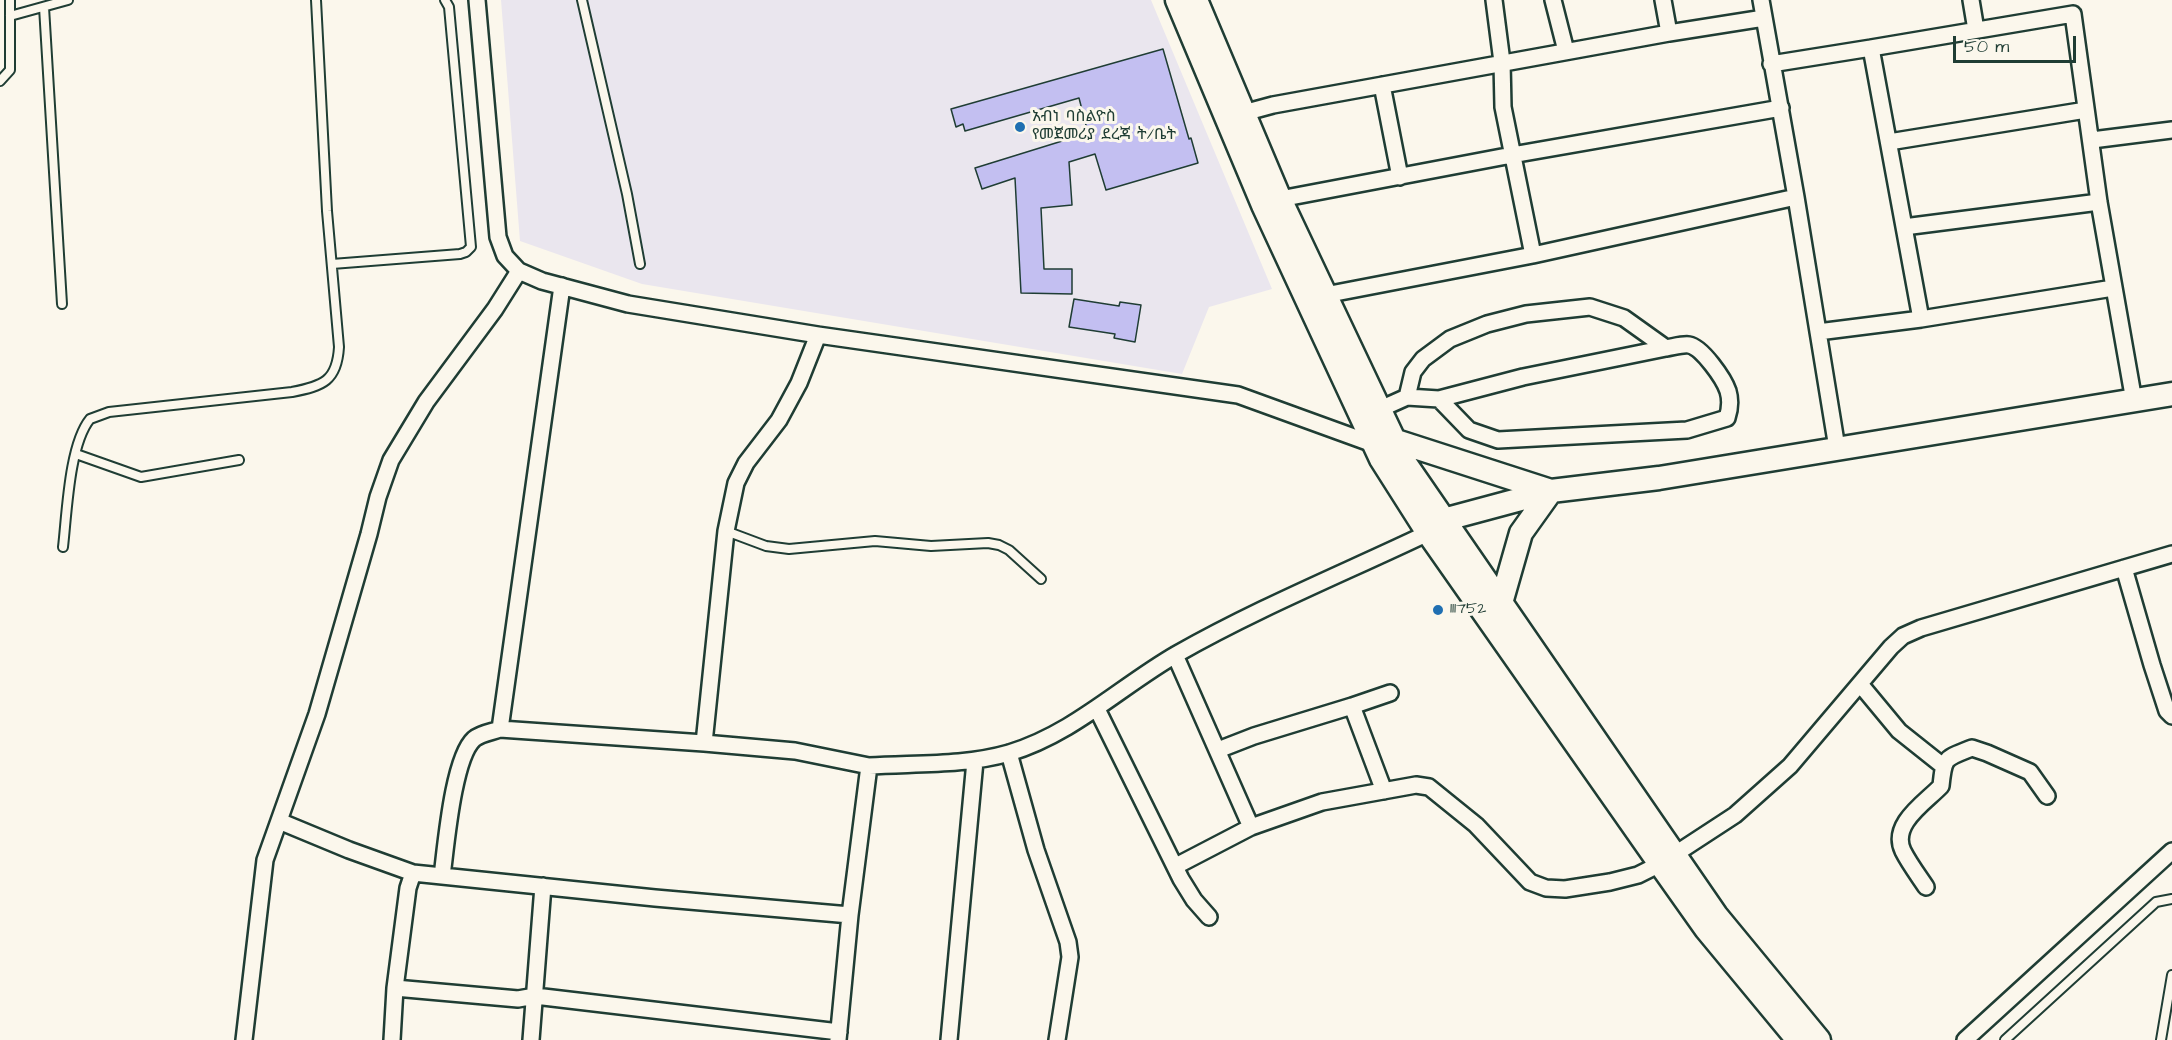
<!DOCTYPE html>
<html>
<head>
<meta charset="utf-8">
<style>
  body { margin:0 }
  #map { position:relative; width:2172px; height:1040px; overflow:hidden; background:#fbf7ec; font-family:"Architects Daughter",sans-serif }
  canvas { display:block }
  .scale { position:absolute; left:1953px; top:36px; width:123px; height:27px; box-sizing:border-box; border:3px solid #1f3d34; border-top:0; padding-left:8px; font-size:18px; line-height:21px; white-space:nowrap; color:#1f3d34; -webkit-text-stroke:4px #fbf7ec; paint-order:stroke }
</style>
</head>
<body>
<div id="map">
<canvas width="2172" height="1040"></canvas>
<div class="scale">50 m</div>
</div>
<script>
const g = document.querySelector('canvas').getContext('2d');
g.lineJoin = 'round';
function fillPath(path, color) { g.fillStyle = color; g.fill(path, 'evenodd'); }
function trace(path, color, width, dash) { g.strokeStyle = color; g.lineWidth = width; g.lineCap = dash ? 'butt' : 'round'; g.setLineDash(dash || []); g.stroke(path); }
function label(font, color, halo, rows, align = 'center') {
  g.font = font + ' "Architects Daughter","Noto Sans Ethiopic",sans-serif'; g.lineWidth = 6; g.setLineDash([]); g.textBaseline = 'middle'; g.strokeStyle = halo; g.fillStyle = color; for (const [text, x, y, turn = 0] of rows) {
    g.save(); g.translate(x, y); g.rotate((+turn || 0) * Math.PI / 180); g.textAlign = isNaN(turn) ? turn : align; if (halo) g.strokeText(text, 0, 0); g.fillText(text, 0, 0); g.restore();
  }
}
fillPath(new Path2D(`
  M 501,0 L 1151,0 L 1272,289 L 1209,307 L 1182,374 L 642,284 L 520,241 Z`), '#eae6ee');
const building = new Path2D(`
  M 1163,49 L 1189,139 L 1191,138 L 1198,163 L 1106,190 L 1095,154 L 1069,162 L 1072,205 L 1041,208 L 1044,269 L 1072,269 L 1072,294 L 1021,293 L 1015,178 L 982,189 L 975,168 L 1088,133 L 1079,98 L 965,131 L 963,124 L 956,127 L 951,109 Z
  M 1074,299 L 1119,306 L 1120,302 L 1141,305 L 1135,342 L 1114,338 L 1115,334 L 1069,327 Z`);
fillPath(building, '#c3bff1');
trace(building, '#1f3d34', 1.5);
const lane = new Path2D(`
  M 582,0 L 627,194 L 640,264
  M 44,7 L 62,304
  M 10,16 L 68,0
  M 0,81 L 10,70 L 10,0
  M 332,264 L 460,254 L 466,252 L 471,247 L 449,7 L 445,0
  M 76,454 L 141,477 L 239,460
  M 726,531 L 766,546 L 789,549 L 875,541 L 931,546 L 988,543 L 999,545 L 1009,550 L 1041,579
  M 63,547 C 67,513 69,445 90,419 L 109,412 L 292,392 C 323,386 337,381 339,347 L 327,211 L 316,0
  M 2005,1040 L 2156,902 L 2172,899
  M 2161,1040 L 2172,975`);
const street = new Path2D(`
  M 477,0 L 498,237 L 505,256 L 519,271 L 542,281 L 628,304 L 818,335 L 1238,395 L 1373,444 L 1377,443
  M 1494,0 L 1502,62 L 1503,107 L 1533,255 L 1796,197
  M 1553,0 L 1566,51
  M 1663,0 L 1669,33 L 1764,18
  M 1761,0 L 1796,197 L 1837,448
  M 1971,0 L 1976,30
  M 1771,64 L 1871,48
  M 1382,85 L 1400,177
  M 1236,115 L 1273,105 L 1669,33
  M 2092,140 L 2172,130
  M 1889,142 L 2086,110
  M 1280,199 L 1512,155 L 1781,108
  M 1904,227 L 2099,202
  M 562,286 L 500,729 L 704,743 L 795,751 L 869,766
  M 1325,295 L 1533,255
  M 1921,319 L 1871,48 L 2073,14 L 2099,202 L 2134,401
  M 1818,332 L 1921,319 L 2113,288
  M 1407,397 L 1413,372 L 1423,359 L 1450,339 L 1487,324 L 1526,314 L 1590,307 L 1624,318 L 1666,348
  M 1378,410 L 1407,397 L 1439,399 L 1523,377 L 1666,348 C 1673,347 1683,344 1689,345 C 1702,347 1724,379 1728,391 C 1731,401 1730,409 1727,418 L 1687,430 L 1498,440 L 1469,430 L 1439,399
  M 2124,568 L 2152,665 L 2167,711 L 2172,716
  M 1175,655 L 1251,827
  M 1860,684 L 1899,731 L 1943,766
  M 1097,709 L 1181,879 L 1194,900 L 1209,917
  M 704,743 L 726,531 L 736,483 L 746,463 L 779,420 L 799,383 L 818,335
  M 1218,750 L 1254,736 L 1352,706
  M 1009,753 L 1036,850 L 1068,942 L 1070,957 L 1057,1040
  M 1384,791 L 1352,706 L 1390,693
  M 279,821 L 349,850 L 413,873 L 655,898 L 850,915
  M 1176,866 L 1251,827 L 1322,802 L 1416,785 L 1429,787 L 1476,825 L 1530,882 L 1546,888 L 1565,889 L 1610,882 L 1638,875 L 1660,864 L 1735,815 L 1790,766 L 1891,647 L 1903,636 L 1921,628 L 2172,554
  M 442,876 C 446,846 453,758 474,739 C 481,733 492,732 500,729
  M 1926,887 C 1918,875 1909,863 1903,851 C 1890,824 1926,802 1941,786 C 1944,756 1945,759 1972,748 L 1987,753 L 2030,772 L 2047,796
  M 395,988 L 518,999 L 535,996 L 839,1032
  M 244,1040 L 265,860 L 317,714 L 369,534 L 378,497 L 391,460 L 426,402 L 495,309 L 519,271
  M 392,1040 L 395,988 L 408,888 L 413,873
  M 531,1040 L 543,886
  M 838,1040 L 850,915 L 869,766 C 915,763 964,766 1009,753 C 1073,734 1121,686 1177,654 C 1258,608 1344,573 1428,533
  M 949,1040 L 975,761
  M 1965,1040 L 2172,851`);
const secondary = new Path2D(`
  M 1177,0 L 1263,205 L 1381,459 L 1428,533 L 1660,864 L 1706,929 L 1798,1040
  M 1196,0 L 1280,199 L 1405,463 L 1716,915 L 1819,1040
  M 1393,440 L 1551,491 L 1521,533 L 1501,603
  M 1443,520 L 1551,491 L 1659,478 L 2172,394`);
trace(lane, '#1f3d34', 12);
trace(street, '#1f3d34', 20);
trace(secondary, '#1f3d34', 27);
trace(lane, '#fbf7ec', 8);
trace(street, '#fbf7ec', 15);
trace(secondary, '#fbf7ec', 22);
for (const [x, y, r, color] of [
  [1020,127,6,"#1f6fb2"],
  [1438,610,6,"#1f6fb2"]
]) { const dot = new Path2D(); dot.arc(x, y, r, 0, 2 * Math.PI); g.fillStyle = color; g.fill(dot); trace(dot, '#fbf7ec', 2); }
label('16px', '#1f3d34', '#fbf7ec', [
  ["አብነ ባስልዮስ",1032,118],
  ["የመጀመሪያ ደረጃ ት/ቤት",1032,136],
  ["111752",1450,610]
], 'left');
</script>
</body>
</html>
